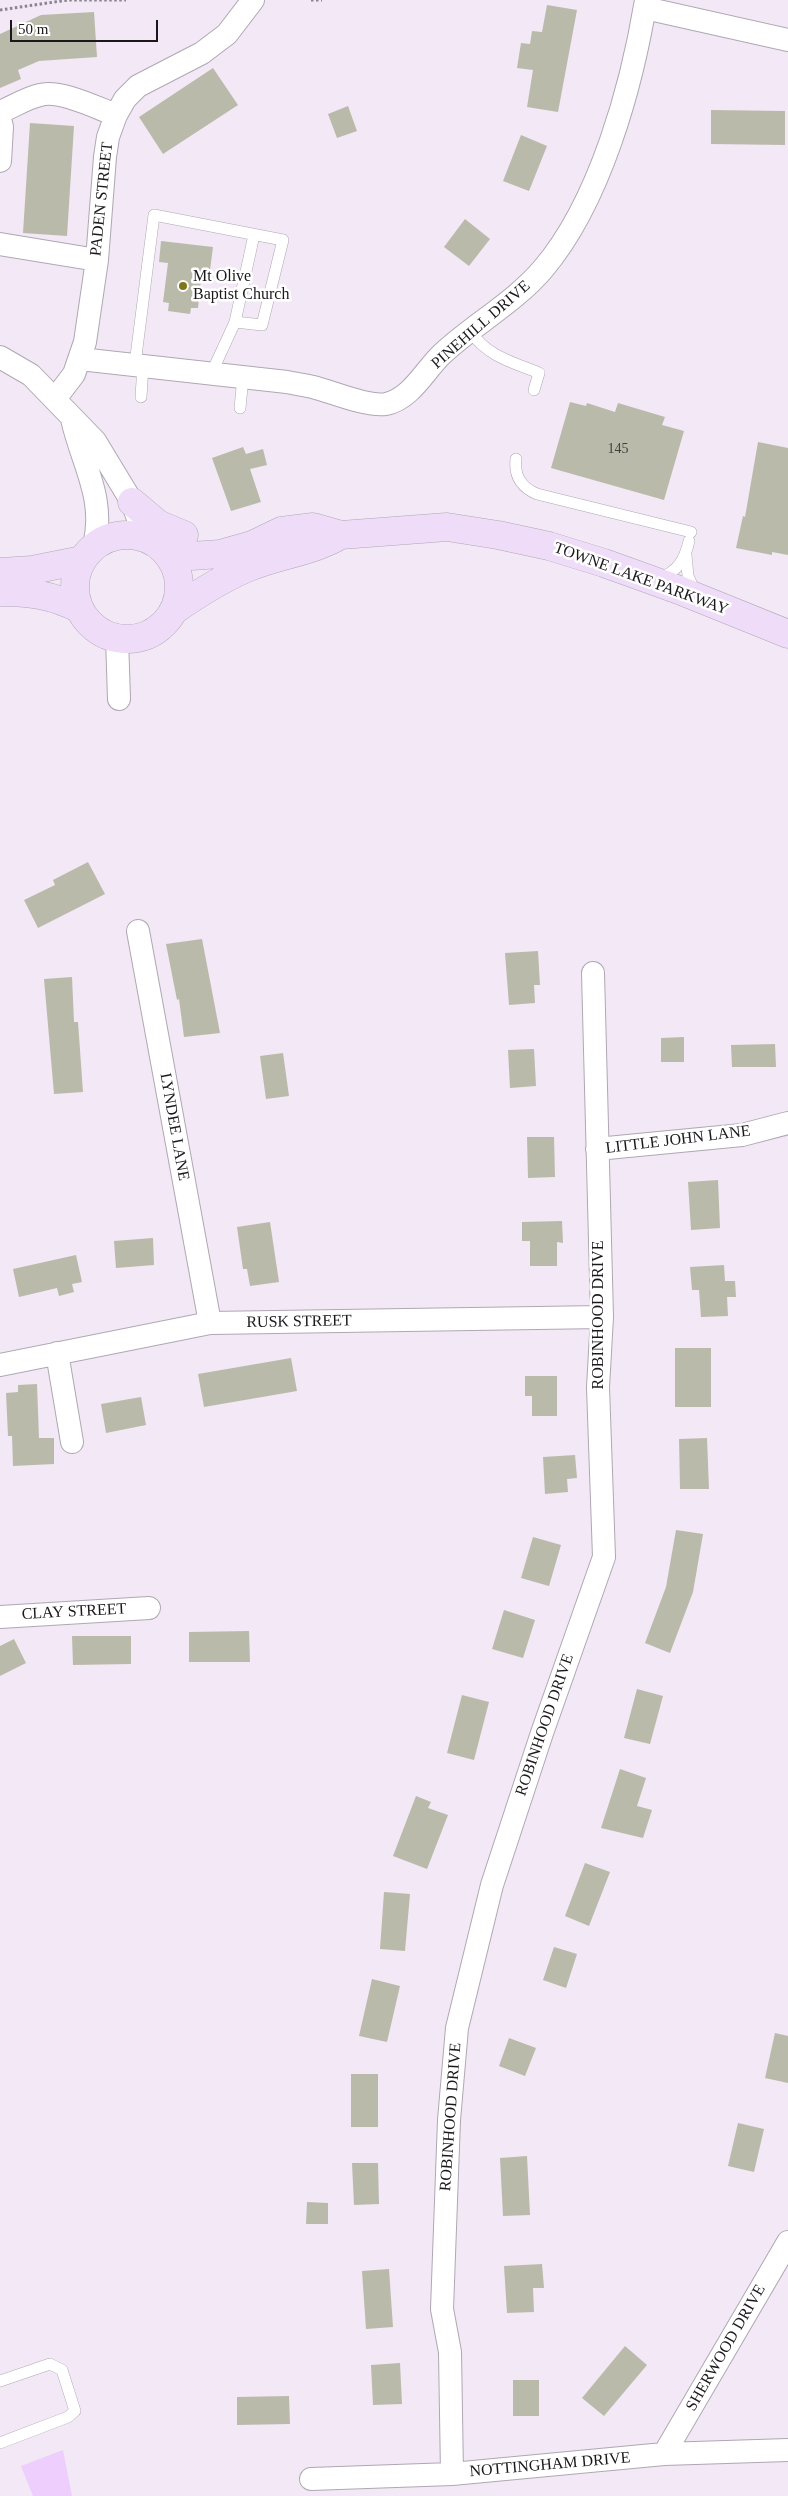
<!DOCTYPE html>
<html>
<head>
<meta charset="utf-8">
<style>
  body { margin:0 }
  #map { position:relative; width:788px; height:2496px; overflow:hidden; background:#f2e8f6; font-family:Georgia,serif }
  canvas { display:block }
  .scale { position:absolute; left:10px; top:20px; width:148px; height:22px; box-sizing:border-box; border:2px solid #1b181c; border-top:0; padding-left:6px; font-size:15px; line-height:18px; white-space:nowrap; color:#1b181c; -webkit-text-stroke:4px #fff; paint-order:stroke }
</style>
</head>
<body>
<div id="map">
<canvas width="788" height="2496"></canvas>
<div class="scale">50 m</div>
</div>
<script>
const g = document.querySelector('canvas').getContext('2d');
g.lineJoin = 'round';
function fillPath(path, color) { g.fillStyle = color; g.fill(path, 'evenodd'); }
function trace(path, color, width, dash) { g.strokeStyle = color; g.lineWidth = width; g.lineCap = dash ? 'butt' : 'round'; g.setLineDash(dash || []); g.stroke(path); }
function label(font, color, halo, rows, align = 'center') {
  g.font = font + ' Georgia,serif'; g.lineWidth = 5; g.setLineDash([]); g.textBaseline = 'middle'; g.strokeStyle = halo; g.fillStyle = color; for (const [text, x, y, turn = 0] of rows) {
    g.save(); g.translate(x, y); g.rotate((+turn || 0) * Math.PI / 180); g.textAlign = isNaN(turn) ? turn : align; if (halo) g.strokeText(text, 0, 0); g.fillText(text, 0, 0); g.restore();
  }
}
fillPath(new Path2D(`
  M 63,2450 L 72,2496 L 33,2496 L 21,2466 Z`), '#edcefc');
fillPath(new Path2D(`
  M 547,5 L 577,10 L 558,112 L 527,107 L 533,70 L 517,68 L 521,43 L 530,44 L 532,31 L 542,32 Z
  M 94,12 L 97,57 L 39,61 L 18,70 L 21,79 L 0,88 L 0,34 L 41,15 Z
  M 213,68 L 238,105 L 163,154 L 139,117 Z
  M 348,106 L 357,131 L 337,138 L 328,114 Z
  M 711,110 L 785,111 L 785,145 L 711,144 Z
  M 30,123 L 74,126 L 67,236 L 23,233 Z
  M 521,135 L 547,146 L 529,191 L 503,181 Z
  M 465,219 L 490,239 L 469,266 L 444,247 Z
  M 161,241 L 213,247 L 210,270 L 202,269 L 198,308 L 191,308 L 190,314 L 168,311 L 169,303 L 163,302 L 168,263 L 159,262 Z
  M 570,402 L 586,406 L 587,403 L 615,412 L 618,403 L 665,417 L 662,425 L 684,431 L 664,500 L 551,468 Z
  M 758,442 L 788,448 L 788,555 L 772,552 L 772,555 L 736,548 L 743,516 L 745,517 Z
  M 243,447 L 246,454 L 263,449 L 267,465 L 250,469 L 261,502 L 231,511 L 212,458 Z
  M 88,862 L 105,894 L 38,928 L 24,900 L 55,885 L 53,880 Z
  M 202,939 L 220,1033 L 184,1037 L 179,999 L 177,1000 L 166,944 Z
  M 538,951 L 540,985 L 534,985 L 535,1003 L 509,1005 L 505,953 Z
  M 72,977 L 74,1022 L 78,1022 L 83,1092 L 54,1094 L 44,979 Z
  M 684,1037 L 684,1062 L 661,1062 L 661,1038 Z
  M 775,1044 L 776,1067 L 732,1067 L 731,1045 Z
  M 534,1049 L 536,1086 L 510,1088 L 508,1050 Z
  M 283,1053 L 289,1096 L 266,1099 L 260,1056 Z
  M 527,1137 L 554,1137 L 555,1177 L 528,1178 Z
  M 718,1180 L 720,1228 L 691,1230 L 688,1182 Z
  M 562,1221 L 563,1243 L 557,1242 L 557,1266 L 530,1266 L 530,1241 L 522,1241 L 522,1222 Z
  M 270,1222 L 279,1282 L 250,1286 L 247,1269 L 243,1269 L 237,1227 Z
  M 153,1238 L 154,1265 L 116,1268 L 114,1241 Z
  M 76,1255 L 82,1282 L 72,1284 L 74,1292 L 59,1296 L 57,1288 L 19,1297 L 13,1269 Z
  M 724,1265 L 725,1281 L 735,1281 L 736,1297 L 727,1297 L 728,1316 L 701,1317 L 699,1290 L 692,1290 L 690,1267 Z
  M 675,1348 L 711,1348 L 711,1407 L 675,1407 Z
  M 291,1358 L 297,1391 L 204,1407 L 198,1374 Z
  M 525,1376 L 557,1376 L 557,1416 L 532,1416 L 532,1396 L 525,1396 Z
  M 37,1384 L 39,1438 L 54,1438 L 54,1464 L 13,1466 L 12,1436 L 8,1436 L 6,1393 L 18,1392 L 18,1385 Z
  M 141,1397 L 146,1425 L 106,1433 L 101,1404 Z
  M 707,1438 L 709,1489 L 680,1489 L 679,1439 Z
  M 575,1455 L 577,1478 L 567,1479 L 568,1492 L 545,1494 L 543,1457 Z
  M 676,1530 L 703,1534 L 693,1592 L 670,1653 L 645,1643 L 666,1587 Z
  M 533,1537 L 561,1545 L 549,1586 L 521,1578 Z
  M 504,1610 L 535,1620 L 523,1658 L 492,1649 Z
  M 249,1631 L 250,1662 L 189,1662 L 189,1632 Z
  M 72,1636 L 131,1636 L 131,1664 L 73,1665 Z
  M 14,1639 L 26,1663 L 0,1676 L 0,1646 Z
  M 637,1689 L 663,1696 L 650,1744 L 624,1738 Z
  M 462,1695 L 489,1702 L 474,1760 L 447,1753 Z
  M 620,1769 L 646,1778 L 637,1806 L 652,1810 L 643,1838 L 601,1828 Z
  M 416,1796 L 431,1802 L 428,1808 L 448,1815 L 427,1869 L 393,1856 Z
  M 585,1863 L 610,1872 L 589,1926 L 565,1916 Z
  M 384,1892 L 410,1894 L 405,1951 L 380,1949 Z
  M 554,1947 L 577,1954 L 566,1988 L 543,1980 Z
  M 372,1979 L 400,1986 L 387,2042 L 359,2036 Z
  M 775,2033 L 788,2036 L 788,2083 L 765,2078 Z
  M 509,2038 L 536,2048 L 525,2076 L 499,2066 Z
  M 351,2074 L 378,2074 L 378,2127 L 351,2127 Z
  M 738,2123 L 764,2129 L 754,2172 L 728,2166 Z
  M 527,2156 L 530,2215 L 503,2216 L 500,2158 Z
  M 352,2163 L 378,2163 L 379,2204 L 354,2205 Z
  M 307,2202 L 328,2203 L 328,2224 L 306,2224 Z
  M 542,2264 L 544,2288 L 533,2288 L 534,2312 L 507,2313 L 504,2266 Z
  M 389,2269 L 393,2327 L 366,2329 L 362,2271 Z
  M 625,2346 L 647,2365 L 604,2416 L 582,2398 Z
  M 400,2363 L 402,2404 L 373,2405 L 371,2365 Z
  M 513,2380 L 539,2380 L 539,2416 L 513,2416 Z
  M 289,2396 L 290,2424 L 237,2425 L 237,2397 Z`), '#babaaa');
const lane = new Path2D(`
  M 235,322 L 254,235
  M 470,331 C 487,356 512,362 539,373 L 534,390
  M 135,364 L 154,215 L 283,240 L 262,325 L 235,322 L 212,372
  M 141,397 L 143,365
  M 240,408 L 243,377
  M 516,459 C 514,476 521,487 537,494 L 691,532
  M 686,555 L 688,576 L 695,592
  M 659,578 C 678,572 685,559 689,541
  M 0,2381 L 50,2364 L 62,2370 L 75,2411 L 68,2417 L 0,2443`);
const street = new Path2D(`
  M 645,8 L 788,40
  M 0,112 C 13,107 26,98 40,95 C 59,89 97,108 116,115
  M 0,119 L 2,127 L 0,161
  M 0,244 L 97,260
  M 0,357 L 31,375 L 95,441 L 132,502 L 145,538
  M 80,359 L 287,382 C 296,384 305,385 313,387 C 333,392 367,407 386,404 C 411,399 425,370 442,354 C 474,324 514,303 543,269 C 600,202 632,86 646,0
  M 55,399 L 74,374 L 85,342 L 97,260 L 105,157 L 108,137 L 116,115 L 125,99 L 138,86 L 202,53 L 227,34 L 253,0
  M 72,419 C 82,464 106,498 94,546
  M 117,638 L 119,699
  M 138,931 L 210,1323
  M 597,1149 L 742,1135 L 788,1123
  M 57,1353 L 72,1442
  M 0,1365 L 210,1323 L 602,1317
  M 0,1617 L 149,1608
  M 664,2454 L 788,2242
  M 452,2474 L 450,2352 L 442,2309 L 449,2120 L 457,2028 L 492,1885 L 542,1733 L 604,1557 L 598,1387 L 602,1317 L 593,973
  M 311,2479 L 452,2474 L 664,2454 L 788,2450`);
const secondary = new Path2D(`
  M 132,502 L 158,524 L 184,535
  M75 587a52 52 0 1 1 104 0a52 52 0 1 1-104 0Z
  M 161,547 L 191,556 L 220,554 L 252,545 L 281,531 L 313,527 L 341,535 L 447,527 L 498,535 L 549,546 L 604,563 L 679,590 L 788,634
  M 0,572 L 32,570 L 82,560
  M 0,592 C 31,592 52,595 80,609
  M 173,611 C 196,595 221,579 247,568 C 278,555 312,552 341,535`);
trace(lane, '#b0a7b4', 12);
trace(street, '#b0a7b4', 24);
trace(secondary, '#b0a7b4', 29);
trace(new Path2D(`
  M 311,0 L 322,0
  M 0,10 L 68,0 L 126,0`), '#8b848e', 3, [2.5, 2.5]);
trace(lane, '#fff', 11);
trace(street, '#fff', 22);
trace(secondary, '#efdcf8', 28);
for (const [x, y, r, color] of [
  [183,286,5,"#7e761a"]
]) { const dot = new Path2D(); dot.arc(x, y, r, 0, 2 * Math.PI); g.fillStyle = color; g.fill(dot); trace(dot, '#fff', 2); }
label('14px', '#434040', null, [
  ["145",618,449]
]);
label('16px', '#1b181c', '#fff', [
  ["PADEN STREET",102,199,-84],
  ["PINEHILL DRIVE",481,325,-41],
  ["TOWNE LAKE PARKWAY",641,579,20],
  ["LYNDEE LANE",174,1127,80],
  ["LITTLE JOHN LANE",678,1140,-7],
  ["ROBINHOOD DRIVE",599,1315,-90],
  ["RUSK STREET",299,1322,-1],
  ["CLAY STREET",74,1612,-3],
  ["ROBINHOOD DRIVE",545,1725,-71],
  ["ROBINHOOD DRIVE",451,2117,-86],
  ["SHERWOOD DRIVE",726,2348,-60],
  ["NOTTINGHAM DRIVE",550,2465,-5]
]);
label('16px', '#1b181c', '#fff', [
  ["Mt Olive",193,277],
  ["Baptist Church",193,295]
], 'left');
</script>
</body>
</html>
